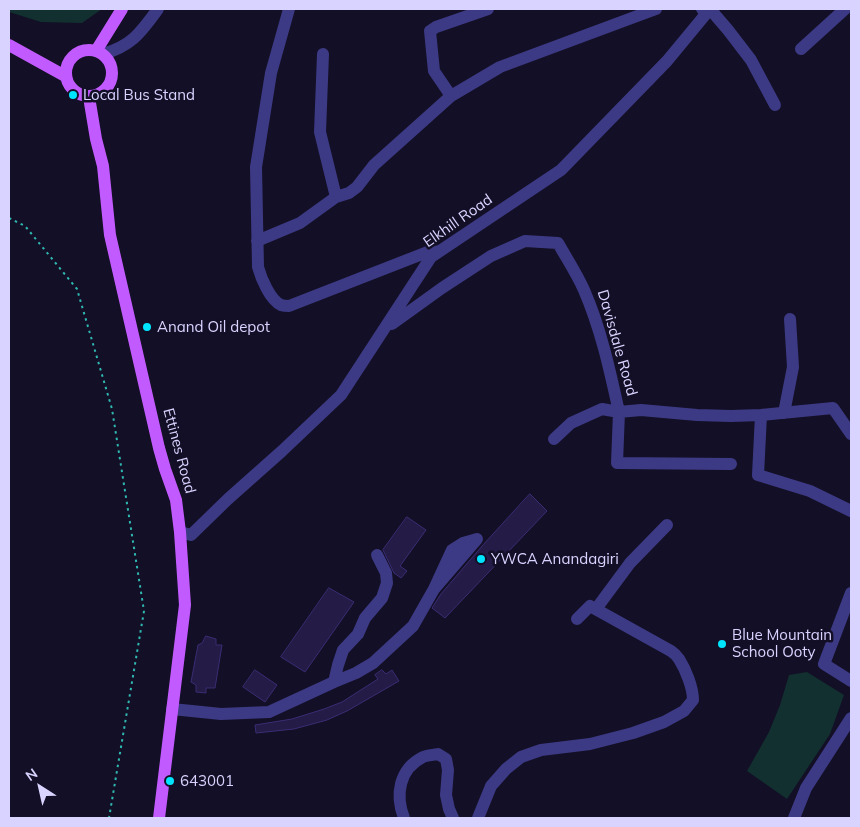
<!DOCTYPE html>
<html>
<head>
<meta charset="utf-8">
<style>
  body { margin:0 }
  #map { position:relative; width:860px; height:827px; overflow:hidden; background:#130f26; font-family:Mulish,sans-serif }
  canvas { display:block }
  .frame { position:absolute; inset:0; border:10px solid #d9d4ff; pointer-events:none }
  .north { position:absolute; left:15px; top:762px; width:50px; height:50px; -webkit-text-stroke:4px #130f26; paint-order:stroke; rotate:325deg; font-size:14px; font-weight:700; line-height:20px; text-align:center; color:#d9d4ff }
  .north::after { content:''; display:block; margin:auto; width:18px; height:22px; background:#d9d4ff; clip-path:polygon(50% 0,100% 100%,50% 72%,0 100%) }
</style>
</head>
<body>
<div id="map">
<canvas width="860" height="827"></canvas>
<div class="frame"></div>
<div class="north">N</div>
</div>
<script>
const g = document.querySelector('canvas').getContext('2d');
g.lineJoin = 'round';
function fillPath(path, color) { g.fillStyle = color; g.fill(path, 'evenodd'); }
function trace(path, color, width, dash) { g.strokeStyle = color; g.lineWidth = width; g.lineCap = dash ? 'butt' : 'round'; g.setLineDash(dash || []); g.stroke(path); }
function label(font, color, halo, rows, align = 'center') {
  g.font = font + ' Mulish,sans-serif'; g.lineWidth = 5; g.setLineDash([]); g.textBaseline = 'middle'; g.strokeStyle = halo; g.fillStyle = color; for (const [text, x, y, turn = 0] of rows) {
    g.save(); g.translate(x, y); g.rotate((+turn || 0) * Math.PI / 180); g.textAlign = isNaN(turn) ? turn : align; if (halo) g.strokeText(text, 0, 0); g.fillText(text, 0, 0); g.restore();
  }
}
fillPath(new Path2D(`
  M 9,9 L 102,9 L 82,23 L 41,22 L 9,12 Z
  M 807,672 L 844,695 L 830,734 L 787,799 L 747,771 L 769,732 L 780,705 L 789,675 Z`), '#12302f');
const building = new Path2D(`
  M 530,494 L 547,511 L 445,618 L 432,608 L 441,594 L 483,545 Z
  M 407,517 L 426,530 L 400,566 L 407,571 L 401,578 L 394,573 L 383,550 Z
  M 329,588 L 354,602 L 305,672 L 281,657 Z
  M 206,636 L 216,639 L 216,645 L 222,645 L 215,688 L 206,688 L 206,693 L 196,692 L 196,685 L 191,682 L 198,645 L 202,643 Z
  M 255,670 L 277,685 L 265,702 L 243,687 Z
  M 382,670 L 386,674 L 392,670 L 399,681 L 347,711 L 327,720 L 294,729 L 256,733 L 255,725 L 292,719 L 324,709 L 342,702 L 378,679 L 375,675 Z`);
fillPath(building, '#241b47');
trace(building, '#3b2d73', 1);
trace(new Path2D(`
  M 9,218 L 25,226 L 77,289 L 112,409 L 144,611 L 109,818`), '#2fb8b0', 2, [2.5, 4]);
trace(new Path2D(`
  M 289,9 L 271,73 L 256,167 L 258,267 C 261,278 270,300 281,305 C 284,306 287,306 289,306 L 430,251 L 438,252
  M 702,9 L 710,9 L 728,30 L 751,60 L 775,105
  M 801,49 L 845,9
  M 103,54 C 132,46 141,32 158,9
  M 323,54 L 320,132 L 336,197
  M 451,96 L 434,71 L 430,31 L 436,27 L 488,9
  M 257,241 L 300,223 L 336,197 L 349,193 L 357,187 L 374,165 L 451,96 L 500,67 L 656,9
  M 392,324 L 442,288 L 491,256 L 525,241 L 558,243 C 567,259 577,274 584,290 C 601,329 610,371 619,412 L 641,410 L 697,415 L 731,416 L 761,415 L 833,408 L 851,434
  M 784,413 L 793,367 L 790,319
  M 761,415 L 758,475 L 810,491 L 851,511
  M 554,439 L 571,423 L 602,409 L 619,412 L 617,463 L 731,464
  M 180,532 L 191,535 L 228,499 L 282,451 L 341,395 L 431,257 L 561,170 L 667,61 L 710,9
  M 851,593 L 824,664 L 851,681
  M 596,609 L 630,563 L 667,525
  M 334,682 L 338,665 L 343,650 L 358,634 L 365,618 L 382,598 L 387,583 L 386,573 L 377,555
  M 172,709 L 221,714 L 269,712 L 334,682 L 356,673 L 373,663 L 413,626 L 434,589 L 452,550 L 463,543 L 477,539 L 434,589
  M 404,818 C 395,795 399,769 423,757 C 427,755 434,755 438,754 L 446,759 L 448,770 L 446,795 L 449,809 L 453,818
  M 478,818 L 491,786 L 506,769 L 521,757 L 541,750 L 590,744 L 633,733 L 664,722 L 684,711 L 693,700 C 693,688 686,670 679,659 C 677,656 674,653 671,651 L 590,606 L 577,619
  M 794,818 L 806,788 L 851,718`), '#3d3a85', 12);
trace(new Path2D(`
  M 9,45 L 65,76
  M66 73a23 23 0 1 1 46 0a23 23 0 1 1-46 0Z
  M 96,51 L 122,9
  M 89,97 L 96,139 L 103,166 L 110,235 L 159,448 L 165,469 L 176,500 L 180,532 L 185,605 L 159,818`), '#c25bff', 12);
for (const [x, y, r, color] of [
  [73,95,5,"#00e5ff"],
  [147,327,5,"#00e5ff"],
  [481,559,5,"#00e5ff"],
  [722,644,5,"#00e5ff"],
  [170,781,5,"#00e5ff"]
]) { const dot = new Path2D(); dot.arc(x, y, r, 0, 2 * Math.PI); g.fillStyle = color; g.fill(dot); trace(dot, '#130f26', 2); }
label('15px', '#d9d4ff', '#130f26', [
  ["Local Bus Stand",83,95],
  ["Anand Oil depot",157,327],
  ["YWCA Anandagiri",491,559],
  ["Blue Mountain",732,635],
  ["School Ooty",732,652],
  ["643001",180,781]
], 'left');
label('15px', '#d9d4ff', '#130f26', [
  ["Elkhill Road",458,221,-35],
  ["Davisdale Road",617,343,74],
  ["Ettines Road",179,451,75]
]);
</script>
</body>
</html>
